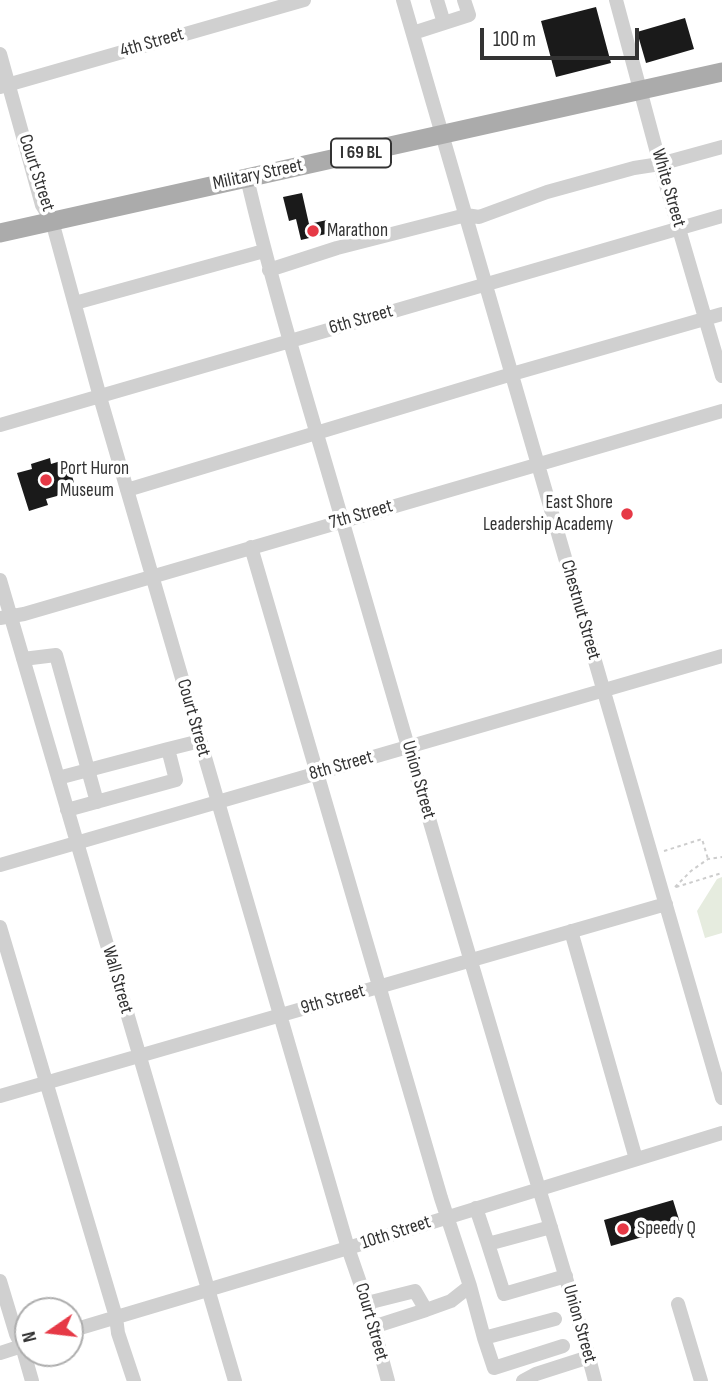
<!DOCTYPE html>
<html>
<head>
<meta charset="utf-8">
<style>
  body { margin:0 }
  #map { position:relative; width:722px; height:1381px; overflow:hidden; background:#fff; font-family:"Sofia Sans Condensed",sans-serif }
  canvas { display:block }
  .north { position:absolute; left:14px; top:1297px; width:70px; height:70px; box-sizing:border-box; background:#fff; border:2px solid #adadad; border-radius:50%; rotate:256deg; font-size:19px; font-weight:700; line-height:28px; text-align:center; color:#333 }
  .north::after { content:''; display:block; margin:auto; width:24px; height:32px; background:#e63946; clip-path:polygon(50% 0,100% 100%,50% 72%,0 100%) }
  .scale { position:absolute; left:480px; top:28px; width:159px; height:32px; box-sizing:border-box; border:4px solid #333; border-top:0; padding-left:9px; font-size:21px; line-height:24px; white-space:nowrap; color:#333; -webkit-text-stroke:5px #fff; paint-order:stroke }
</style>
</head>
<body>
<div id="map">
<canvas width="722" height="1381"></canvas>
<div class="north">N</div>
<div class="scale">100 m</div>
</div>
<script>
const g = document.querySelector('canvas').getContext('2d');
g.lineJoin = 'round';
function fillPath(path, color) { g.fillStyle = color; g.fill(path, 'evenodd'); }
function trace(path, color, width, dash) { g.strokeStyle = color; g.lineWidth = width; g.lineCap = dash ? 'butt' : 'round'; g.setLineDash(dash || []); g.stroke(path); }
function label(font, color, halo, rows, align = 'center') {
  g.font = font + ' "Sofia Sans Condensed",sans-serif'; g.lineWidth = 7; g.setLineDash([]); g.textBaseline = 'middle'; g.strokeStyle = halo; g.fillStyle = color; for (const [text, x, y, turn = 0] of rows) {
    g.save(); g.translate(x, y); g.rotate((+turn || 0) * Math.PI / 180); g.textAlign = isNaN(turn) ? turn : align; if (halo) g.strokeText(text, 0, 0); g.fillText(text, 0, 0); g.restore();
  }
}
fillPath(new Path2D(`
  M 722,877 L 722,933 L 705,938 L 697,911 L 717,879 Z`), '#e6ecdf');
fillPath(new Path2D(`
  M 596,7 L 611,63 L 556,77 L 541,21 Z
  M 685,18 L 694,49 L 646,63 L 637,32 Z
  M 302,193 L 309,224 L 327,220 L 330,233 L 301,240 L 296,219 L 289,221 L 283,197 Z
  M 50,458 L 51,464 L 67,459 L 75,486 L 63,490 L 57,496 L 46,499 L 48,505 L 29,511 L 17,473 L 32,469 L 31,464 Z
  M 673,1200 L 681,1226 L 611,1246 L 604,1220 Z`), '#1a1a1a');
trace(new Path2D(`
  M 664,851 L 702,839 L 708,859
  M 675,887 L 691,871 L 708,859 L 722,857
  M 676,887 L 722,873`), '#cdcdcd', 2, [3.5, 3.5]);
trace(new Path2D(`
  M 403,0 L 722,1098
  M 437,0 L 444,23
  M 616,0 L 660,164 L 722,376
  M 413,33 L 469,15 L 464,0
  M 0,54 L 42,205 L 52,221 L 100,397 L 348,1248 L 367,1303 L 388,1381
  M 0,87 L 304,0
  M 247,178 C 274,294 310,409 343,523 C 397,707 449,890 504,1073 C 534,1176 568,1277 595,1381
  M 269,270 L 337,248 L 466,215 L 479,217 L 547,192 L 634,168 L 660,164 L 722,147
  M 75,303 L 264,251
  M 0,425 L 722,216
  M 127,490 L 512,374 L 722,314
  M 251,547 L 441,1198 L 470,1286 L 484,1338 L 494,1368 L 563,1346
  M 0,580 L 235,1381
  M 0,618 L 24,614 L 722,411
  M 23,659 L 56,655 L 97,802
  M 168,749 L 200,741
  M 58,778 L 168,749 L 176,780 L 67,810
  M 0,865 L 722,656
  M 0,927 L 116,1317 L 118,1333 L 134,1381
  M 571,931 L 636,1159
  M 0,1096 L 666,904
  M 476,1208 L 488,1244
  M 551,1227 L 488,1244 L 504,1294 L 566,1276
  M 0,1281 L 16,1334 L 22,1346 L 32,1381
  M 367,1303 L 415,1291 L 426,1310 L 451,1301 L 470,1286
  M 678,1304 L 701,1381
  M 373,1327 L 426,1310
  M 70,1331 L 348,1248 L 722,1133
  M 484,1338 L 555,1319
  M 0,1353 L 28,1344
  M 523,1381 L 536,1374 L 589,1357`), '#d0d0d0', 14);
trace(new Path2D(`
  M 0,233 L 722,72`), '#ababab', 19);
for (const [x, y, r, color] of [
  [313,231,7,"#e63946"],
  [46,480,7,"#e63946"],
  [627,514,7,"#e63946"],
  [623,1229,7,"#e63946"]
]) { const dot = new Path2D(); dot.arc(x, y, r, 0, 2 * Math.PI); g.fillStyle = color; g.fill(dot); trace(dot, '#fff', 2.5); }
for (const [x, y, w] of [
  [361,153,60]
]) { const box = new Path2D(); box.roundRect(x - w / 2, y - 14.5, w, 29, 5); g.fillStyle = '#fff'; g.fill(box); trace(box, '#333', 2); }
label('bold 18px', '#333', null, [
  ["I 69 BL",361,153]
]);
label('19px', '#333', '#fff', [
  ["4th Street",152,43,-16],
  ["Court Street",36,173,72],
  ["Military Street",258,175,-12],
  ["White Street",668,188,74],
  ["6th Street",361,320,-16],
  ["7th Street",361,515,-16],
  ["Chestnut Street",580,610,74],
  ["Court Street",193,718,74],
  ["8th Street",341,766,-16],
  ["Union Street",418,780,74],
  ["Wall Street",117,980,74],
  ["9th Street",333,1000,-16],
  ["10th Street",396,1233,-18],
  ["Court Street",371,1322,74],
  ["Union Street",579,1324,74]
]);
label('19px', '#333', '#fff', [
  ["Marathon",327,231],
  ["Port Huron",60,469],
  ["Museum",60,491],
  ["East Shore",613,503,"right"],
  ["Leadership Academy",613,525,"right"],
  ["Speedy Q",637,1229]
], 'left');
</script>
</body>
</html>
